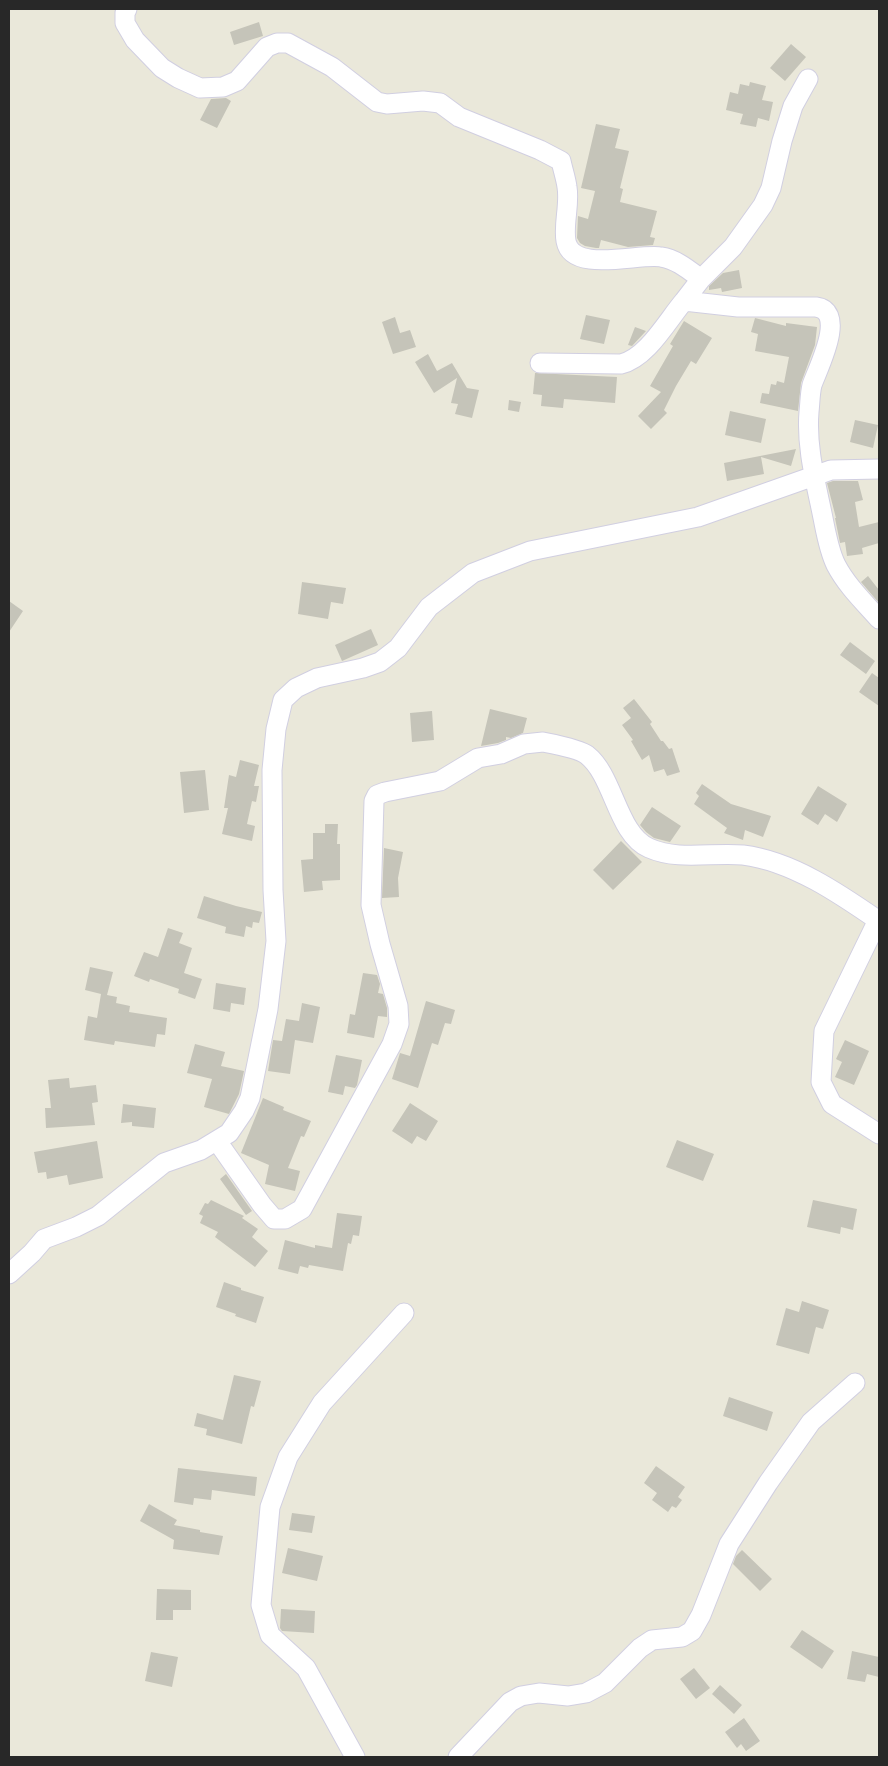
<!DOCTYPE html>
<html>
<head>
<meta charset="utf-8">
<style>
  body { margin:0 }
  #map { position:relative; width:888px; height:1766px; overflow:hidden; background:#eae8da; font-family:Helvetica,sans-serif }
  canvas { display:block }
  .frame { position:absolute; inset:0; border:10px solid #282828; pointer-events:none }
</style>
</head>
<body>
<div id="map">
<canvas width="888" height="1766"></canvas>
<div class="frame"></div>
</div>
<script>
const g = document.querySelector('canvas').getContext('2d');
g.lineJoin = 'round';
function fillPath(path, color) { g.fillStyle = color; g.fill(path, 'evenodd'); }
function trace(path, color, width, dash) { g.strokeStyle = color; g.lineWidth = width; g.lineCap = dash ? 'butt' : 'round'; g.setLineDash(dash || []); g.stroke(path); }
fillPath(new Path2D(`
  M 259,22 L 263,36 L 234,45 L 230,32 Z
  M 791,44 L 806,57 L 785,81 L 770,68 Z
  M 750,82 L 766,86 L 762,100 L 773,102 L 769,121 L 758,118 L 756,127 L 740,124 L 743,114 L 726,110 L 730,92 L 738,94 L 740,84 L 749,86 Z
  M 226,98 L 231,101 L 217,128 L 200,120 L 211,99 Z
  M 596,124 L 620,129 L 615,148 L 629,151 L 620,188 L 623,189 L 620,202 L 657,211 L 650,237 L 655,238 L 653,245 L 628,247 L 601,240 L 599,248 L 596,248 L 585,246 L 580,243 L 577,238 L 578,216 L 588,219 L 595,191 L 581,188 Z
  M 739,270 L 742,288 L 722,292 L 721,288 L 709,290 L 709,286 L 723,273 Z
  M 586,315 L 610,320 L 604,344 L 580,339 Z
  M 395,317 L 400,333 L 410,330 L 416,347 L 393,354 L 382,322 Z
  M 755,318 L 786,326 L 786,323 L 817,327 L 815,345 L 801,383 L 798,411 L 760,403 L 762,393 L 769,394 L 771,384 L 776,385 L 777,381 L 784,383 L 789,357 L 755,351 L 758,334 L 751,332 Z
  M 684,321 L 712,338 L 696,364 L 691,361 L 676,386 L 664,410 L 667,413 L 651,429 L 638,416 L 661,392 L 650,386 L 673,346 L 670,344 Z
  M 635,327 L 646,331 L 632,346 L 628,345 Z
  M 428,354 L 437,371 L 452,363 L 467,388 L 479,390 L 472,418 L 455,414 L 458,404 L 451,403 L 457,378 L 434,393 L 415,362 Z
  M 535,373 L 617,377 L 615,403 L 564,399 L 563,408 L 541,406 L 542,395 L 533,394 Z
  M 509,400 L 521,402 L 519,412 L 508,410 Z
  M 730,411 L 766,419 L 761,443 L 725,435 Z
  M 855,420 L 878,425 L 873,448 L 850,442 Z
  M 796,449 L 791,466 L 761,457 L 764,474 L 727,481 L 724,463 Z
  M 833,481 L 858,481 L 863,500 L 855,502 L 859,527 L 879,522 L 879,543 L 862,548 L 863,554 L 847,556 L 845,542 L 840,543 L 835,518 L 836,518 L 827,483 Z
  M 868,576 L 879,590 L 879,603 L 861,582 Z
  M 302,582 L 346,588 L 343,604 L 331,602 L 328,619 L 298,614 Z
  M 9,601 L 23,611 L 9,632 Z
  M 371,629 L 378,645 L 342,661 L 335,645 Z
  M 850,642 L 875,661 L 866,674 L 840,655 Z
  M 872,673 L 879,678 L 879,706 L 859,692 Z
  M 634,699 L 652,722 L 650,724 L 661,741 L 663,741 L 669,749 L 672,748 L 680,772 L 667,776 L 664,769 L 654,772 L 649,755 L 642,760 L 631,741 L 633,740 L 622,725 L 631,718 L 623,708 Z
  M 490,709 L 527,718 L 523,733 L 511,738 L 506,737 L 506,740 L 498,743 L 481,746 Z
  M 432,711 L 434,740 L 412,742 L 410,713 Z
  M 240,760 L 259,765 L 254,786 L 259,786 L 256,802 L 252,801 L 247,824 L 255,826 L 252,841 L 222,834 L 228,808 L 224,808 L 229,775 L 236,777 Z
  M 205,770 L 209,810 L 184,813 L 180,772 Z
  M 702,784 L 731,804 L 771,816 L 763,837 L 745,830 L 743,840 L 724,833 L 727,828 L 694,804 L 699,796 L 696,793 Z
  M 818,786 L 847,804 L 837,822 L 825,814 L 818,825 L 801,814 Z
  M 652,807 L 681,826 L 670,842 L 654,838 L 646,832 L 640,825 Z
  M 325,824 L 338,824 L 337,844 L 340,844 L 340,880 L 322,881 L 323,890 L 304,892 L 301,860 L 313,859 L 313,833 L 325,833 Z
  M 621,841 L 642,862 L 613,890 L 593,870 Z
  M 384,848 L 403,852 L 398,878 L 399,897 L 382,898 Z
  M 204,896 L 236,906 L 262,912 L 259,923 L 253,922 L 252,928 L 246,926 L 244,937 L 225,933 L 226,927 L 197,918 Z
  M 168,928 L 183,933 L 179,943 L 192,948 L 184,973 L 202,979 L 195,999 L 178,993 L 179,989 L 150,979 L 149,982 L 134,976 L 144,952 L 158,957 Z
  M 90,967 L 113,972 L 107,995 L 117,997 L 116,1003 L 130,1006 L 129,1012 L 167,1018 L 165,1035 L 157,1034 L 155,1047 L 115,1041 L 114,1045 L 84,1040 L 88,1016 L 97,1018 L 101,994 L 85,990 Z
  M 363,973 L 377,975 L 380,984 L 378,993 L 383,994 L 387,1008 L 387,1017 L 378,1016 L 374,1038 L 347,1033 L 350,1014 L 355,1015 Z
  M 216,983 L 246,988 L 244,1005 L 231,1003 L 230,1012 L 213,1009 Z
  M 426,1001 L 455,1010 L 451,1024 L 445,1023 L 438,1045 L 432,1043 L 418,1088 L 392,1079 L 400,1053 L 410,1056 Z
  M 302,1003 L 320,1007 L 313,1043 L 295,1040 L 290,1074 L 268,1071 L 273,1040 L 282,1041 L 286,1019 L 299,1021 Z
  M 845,1040 L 869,1051 L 854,1085 L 835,1077 L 842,1062 L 836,1059 Z
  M 195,1044 L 225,1052 L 221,1066 L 244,1071 L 239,1094 L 229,1114 L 204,1107 L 212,1079 L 187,1073 Z
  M 336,1055 L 362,1060 L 357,1085 L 355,1088 L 345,1086 L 343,1095 L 328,1092 Z
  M 69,1078 L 70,1088 L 96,1085 L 98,1102 L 92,1103 L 95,1125 L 46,1128 L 45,1108 L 51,1108 L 48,1080 Z
  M 263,1098 L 284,1107 L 283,1110 L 311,1121 L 304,1137 L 301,1136 L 288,1168 L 300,1171 L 295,1191 L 265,1184 L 269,1165 L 241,1153 Z
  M 410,1103 L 438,1121 L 426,1141 L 417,1136 L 412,1144 L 392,1131 Z
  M 123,1104 L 156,1108 L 154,1128 L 132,1126 L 132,1122 L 121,1123 Z
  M 677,1140 L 714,1154 L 703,1181 L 666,1167 Z
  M 97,1141 L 103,1178 L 69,1185 L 67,1175 L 47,1179 L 46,1172 L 38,1173 L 34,1152 Z
  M 226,1174 L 252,1211 L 246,1215 L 220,1179 Z
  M 211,1200 L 244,1216 L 242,1218 L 258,1229 L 252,1237 L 268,1251 L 255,1267 L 215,1237 L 218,1232 L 200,1223 L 203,1216 L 199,1214 L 205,1203 L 208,1204 Z
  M 813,1200 L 857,1209 L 853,1230 L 841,1227 L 840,1234 L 807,1227 Z
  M 337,1213 L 362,1216 L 359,1236 L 353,1235 L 351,1244 L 348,1243 L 343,1271 L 309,1265 L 308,1268 L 300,1266 L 298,1274 L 278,1269 L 285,1240 L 315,1248 L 315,1245 L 332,1248 Z
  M 224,1282 L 241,1288 L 241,1290 L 264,1297 L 256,1323 L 235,1316 L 236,1314 L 216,1307 Z
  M 802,1301 L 829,1310 L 823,1329 L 816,1327 L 809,1354 L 776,1345 L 786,1308 L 799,1312 Z
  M 234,1375 L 261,1381 L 254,1407 L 251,1406 L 242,1444 L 206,1435 L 207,1429 L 194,1426 L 197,1413 L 223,1420 Z
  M 729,1397 L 773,1412 L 767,1431 L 723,1416 Z
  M 656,1466 L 685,1487 L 678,1497 L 682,1500 L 676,1508 L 672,1506 L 668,1512 L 652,1500 L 657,1493 L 644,1483 Z
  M 178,1468 L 257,1477 L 255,1496 L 212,1490 L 211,1500 L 194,1498 L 193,1505 L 174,1502 Z
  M 149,1504 L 177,1520 L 174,1525 L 200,1530 L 200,1532 L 223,1536 L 219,1555 L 173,1549 L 174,1540 L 140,1521 Z
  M 292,1513 L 315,1516 L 312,1533 L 289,1530 Z
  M 288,1548 L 323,1556 L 317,1581 L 282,1573 Z
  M 742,1550 L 772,1579 L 760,1591 L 733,1564 L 736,1556 Z
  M 157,1589 L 191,1590 L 191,1610 L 173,1610 L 173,1620 L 156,1620 Z
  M 281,1609 L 315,1611 L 314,1633 L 282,1631 L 280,1628 Z
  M 802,1630 L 834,1651 L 822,1669 L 790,1647 Z
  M 852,1651 L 879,1657 L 879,1677 L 867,1674 L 865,1682 L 847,1679 Z
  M 151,1652 L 178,1657 L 172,1687 L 145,1681 Z
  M 694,1668 L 710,1688 L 696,1699 L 680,1679 Z
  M 720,1685 L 742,1705 L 734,1714 L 712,1694 Z
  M 744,1718 L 760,1741 L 746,1751 L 741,1744 L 737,1748 L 725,1732 Z`), '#c5c4b9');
const minor = new Path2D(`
  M 127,9 L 125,13 L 125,23 L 135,40 L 162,68 L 178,78 L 200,88 L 223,87 L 237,81 L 267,47 L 277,43 L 288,43 L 332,67 L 377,102 L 387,104 L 423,101 L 440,103 L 459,117 L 540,150 L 561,161 C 563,170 566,179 567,187 C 570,205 563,224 566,241 C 572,274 639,253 661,257 C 676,259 689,270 701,279
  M 808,79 L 793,106 L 782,141 L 771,188 L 763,205 L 733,247 L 701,279 L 684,301 L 738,307 L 816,307 C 848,311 817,370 812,385 C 810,393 810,403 809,412 C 806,447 816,483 823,518 C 826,533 829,551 836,565 C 847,586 864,602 879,619
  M 540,363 L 621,364 C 647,358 667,321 684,301
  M 878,920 L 824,1031 L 821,1082 L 832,1104 L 879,1134
  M 217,1141 L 262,1205 L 274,1219 L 285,1219 L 302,1209 L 392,1044 L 399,1024 L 398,1006 L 380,944 L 371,905 L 374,801 L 377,795 L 385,792 L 440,781 L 478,758 L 501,754 L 524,744 L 543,742 C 553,744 580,749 587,755 C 614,776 617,834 649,848 C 678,861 713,852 743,855 C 792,861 840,894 879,921
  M 9,1274 L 32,1253 L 44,1239 L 76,1227 L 98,1216 L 164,1163 L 201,1150 L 229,1133 L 244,1111 L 250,1098 L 268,1009 L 276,941 L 273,890 L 272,770 L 276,729 L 283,700 L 296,688 L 317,678 L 363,668 L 380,662 L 398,648 L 429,607 L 473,573 L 530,551 L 698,517 L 831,470 L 879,469
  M 355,1757 L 306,1668 L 270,1635 L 261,1605 L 270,1507 L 288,1457 L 322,1403 L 404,1313
  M 458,1757 L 510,1702 L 521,1696 L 539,1693 L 568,1696 L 586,1693 L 605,1683 L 640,1648 L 652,1640 L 682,1637 L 692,1631 L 701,1615 L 729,1544 L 768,1483 L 811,1422 L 855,1383`);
trace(minor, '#d1cfe1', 21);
trace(minor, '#fff', 19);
</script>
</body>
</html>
